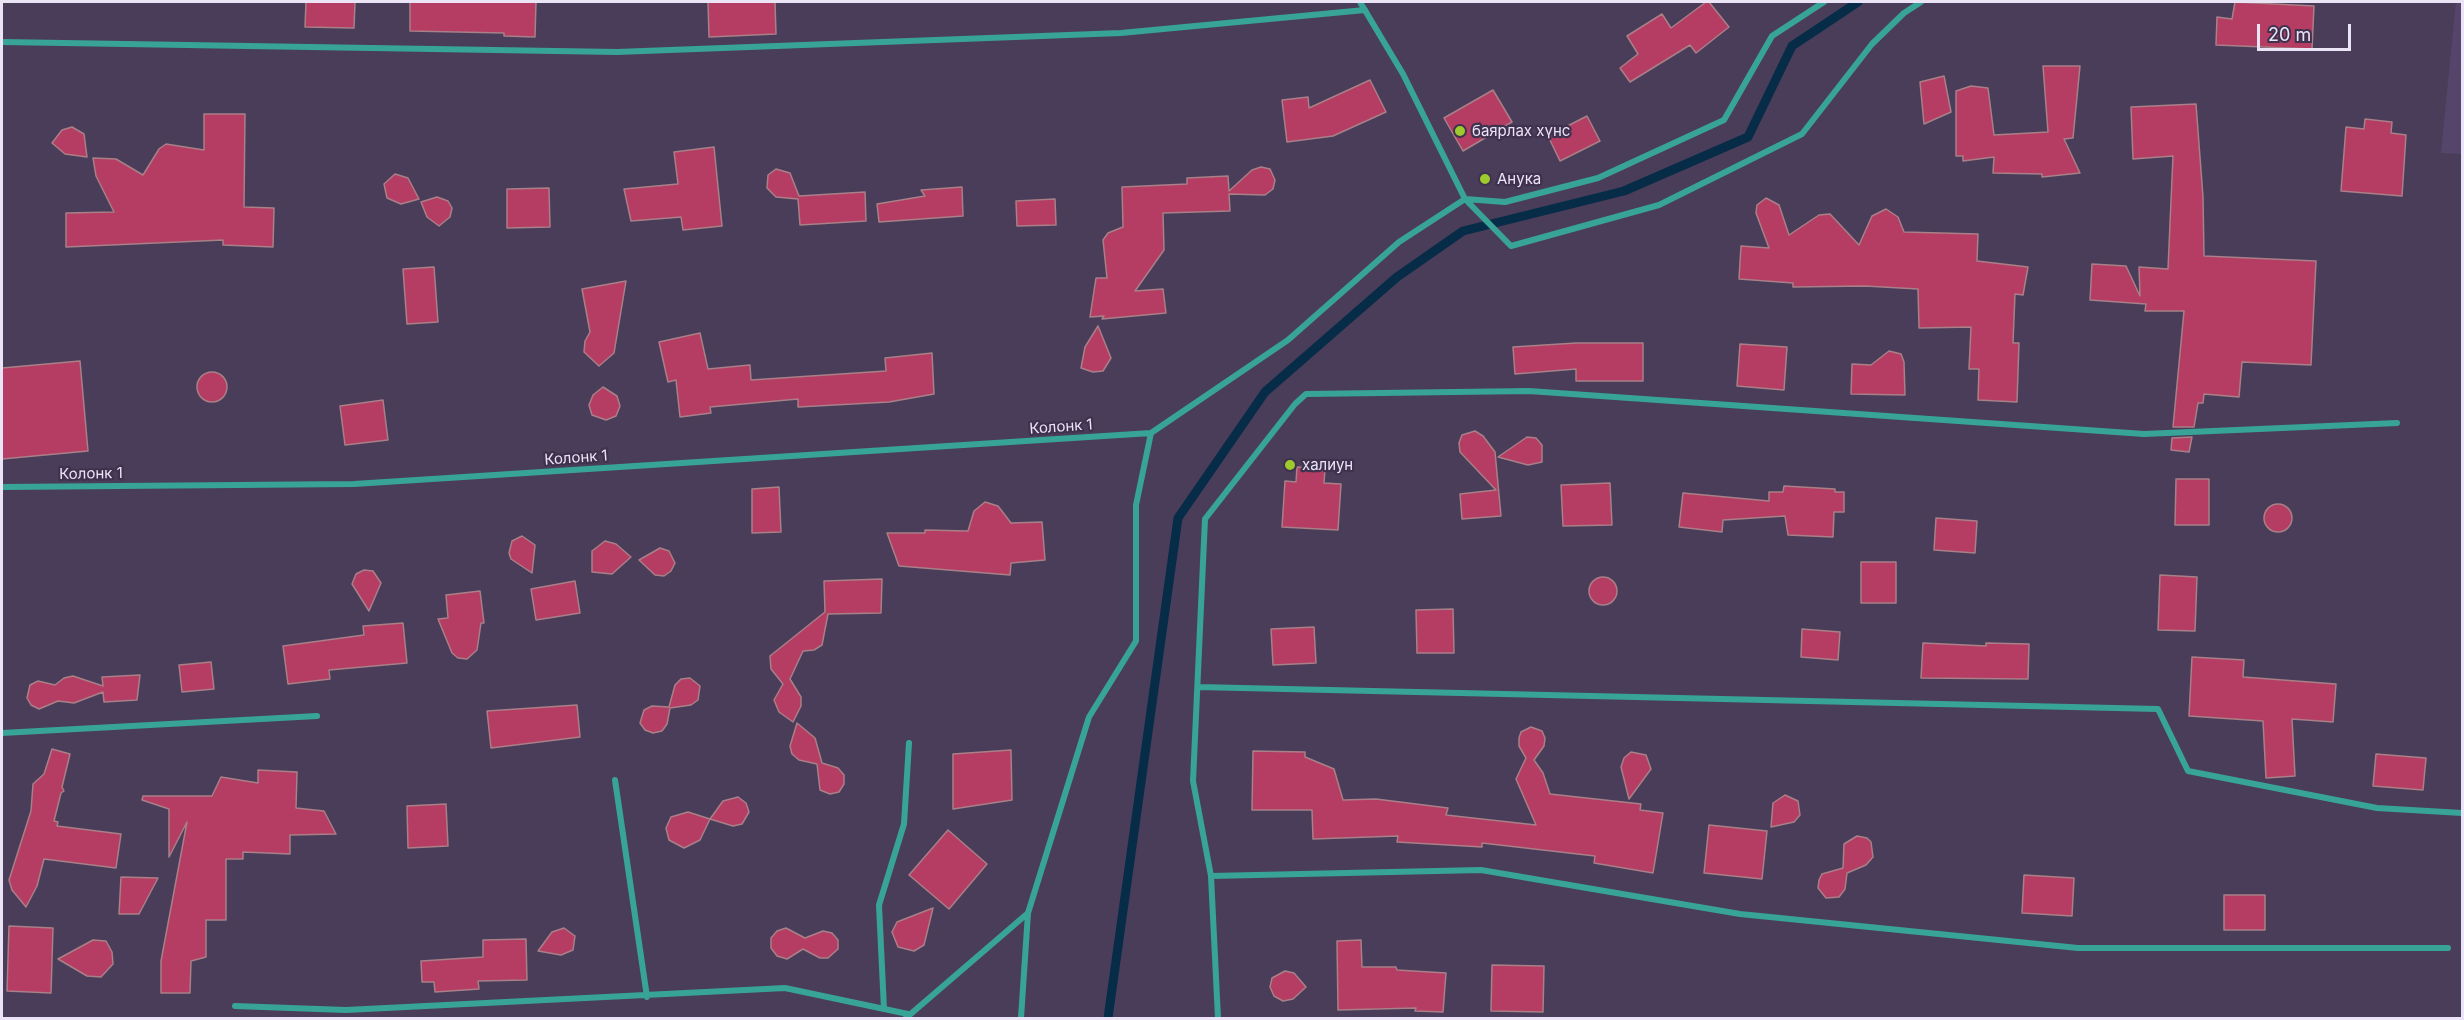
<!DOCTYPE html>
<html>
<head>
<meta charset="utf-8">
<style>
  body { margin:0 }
  #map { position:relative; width:2464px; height:1020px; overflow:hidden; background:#4a3d5a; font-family:Inter,sans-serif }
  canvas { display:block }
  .frame { position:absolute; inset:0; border:3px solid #ebe4f6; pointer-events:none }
  .scale { position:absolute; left:2257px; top:24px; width:94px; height:27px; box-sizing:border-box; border:3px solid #ebe4f6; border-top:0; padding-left:8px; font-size:18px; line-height:21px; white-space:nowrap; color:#ebe4f6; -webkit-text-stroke:4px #3f324f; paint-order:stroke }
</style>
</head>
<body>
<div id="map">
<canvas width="2464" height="1020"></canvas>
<div class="frame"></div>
<div class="scale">20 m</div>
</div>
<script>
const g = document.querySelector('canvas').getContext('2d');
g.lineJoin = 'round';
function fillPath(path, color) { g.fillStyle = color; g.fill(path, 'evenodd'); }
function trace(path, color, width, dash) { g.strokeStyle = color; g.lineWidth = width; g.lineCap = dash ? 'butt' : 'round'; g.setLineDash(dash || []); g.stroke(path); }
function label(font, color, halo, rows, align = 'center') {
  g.font = font + ' Inter,sans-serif'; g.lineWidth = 4.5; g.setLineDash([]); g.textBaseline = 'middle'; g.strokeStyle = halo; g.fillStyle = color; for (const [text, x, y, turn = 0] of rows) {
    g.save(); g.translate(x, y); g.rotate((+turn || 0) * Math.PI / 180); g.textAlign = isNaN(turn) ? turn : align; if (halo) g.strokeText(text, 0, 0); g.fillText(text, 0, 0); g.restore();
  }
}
fillPath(new Path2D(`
  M 2456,2 L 2462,2 L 2462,154 L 2441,153 Z`), '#56456a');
trace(new Path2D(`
  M 1108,1018 L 1178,518 L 1265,392 L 1397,277 L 1463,231 L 1624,191 L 1748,137 L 1792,46 L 1858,2`), '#072c47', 9);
const building = new Path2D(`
  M 306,2 L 355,2 L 354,28 L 305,27 Z
  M 410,2 L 536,2 L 535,37 L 504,36 L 504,33 L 410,31 Z
  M 708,2 L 775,2 L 776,34 L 709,37 Z
  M 1706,2 L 1709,2 L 1729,27 L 1696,53 L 1690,45 L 1630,82 L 1620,68 L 1638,54 L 1627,36 L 1662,14 L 1671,28 Z
  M 2235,2 L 2314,6 L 2312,49 L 2216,45 L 2217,17 L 2232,19 Z
  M 2043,66 L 2080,66 L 2073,138 L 2064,139 L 2080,173 L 2042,177 L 2042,174 L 1993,173 L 1994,157 L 1963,161 L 1963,156 L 1956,156 L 1956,91 L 1971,86 L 1988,88 L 1994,135 L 2048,132 Z
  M 1944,76 L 1951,112 L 1924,124 L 1920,82 Z
  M 1370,80 L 1386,112 L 1333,136 L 1287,142 L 1282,100 L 1308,97 L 1309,108 Z
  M 1493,90 L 1512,122 L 1463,151 L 1444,118 Z
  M 2196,104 L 2203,197 L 2204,256 L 2316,261 L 2311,365 L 2242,362 L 2239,397 L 2204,394 L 2203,403 L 2198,403 L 2194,427 L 2173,427 L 2184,311 L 2145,311 L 2146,304 L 2090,300 L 2092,264 L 2126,266 L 2140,296 L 2139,267 L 2168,269 L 2173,156 L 2133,159 L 2131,107 Z
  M 204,114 L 245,114 L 244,207 L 274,208 L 273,247 L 223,245 L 223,240 L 66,247 L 66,213 L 114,212 L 96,176 L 93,158 L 116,159 L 143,175 L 159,149 L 166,144 L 204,150 Z
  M 1587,116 L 1600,141 L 1560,161 L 1548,136 Z
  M 2365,119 L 2392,122 L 2391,133 L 2406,135 L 2402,196 L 2341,191 L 2346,127 L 2364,129 Z
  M 72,127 L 84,134 L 87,157 L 65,154 L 52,143 L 62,130 Z
  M 714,147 L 722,226 L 683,230 L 681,217 L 631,221 L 624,189 L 678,184 L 674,152 Z
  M 1261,167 L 1270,169 L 1275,180 L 1273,189 L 1265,195 L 1229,194 L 1230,211 L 1163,213 L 1164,250 L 1135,291 L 1163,289 L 1166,313 L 1102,319 L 1104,316 L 1090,317 L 1096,278 L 1107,278 L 1103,240 L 1108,233 L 1123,227 L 1122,187 L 1187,184 L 1187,178 L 1228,176 L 1229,191 L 1252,170 Z
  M 776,169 L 790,173 L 799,196 L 865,192 L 866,221 L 800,225 L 798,199 L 776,197 L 767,188 L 768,175 Z
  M 395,174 L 408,178 L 419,199 L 401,204 L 387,198 L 384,184 Z
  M 962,187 L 963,216 L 879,222 L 877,204 L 925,196 L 921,190 Z
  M 549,188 L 550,227 L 507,228 L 507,189 Z
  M 437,197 L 448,201 L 452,208 L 450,217 L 439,226 L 427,217 L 421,202 Z
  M 1766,198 L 1779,205 L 1789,235 L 1819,215 L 1830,214 L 1859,245 L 1872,216 L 1886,209 L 1898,217 L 1904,232 L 1978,234 L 1977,261 L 2028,267 L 2023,295 L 2015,294 L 2013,343 L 2019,343 L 2017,402 L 1978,400 L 1979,369 L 1969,369 L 1971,327 L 1919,328 L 1918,289 L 1865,286 L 1793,287 L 1793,283 L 1739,279 L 1741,246 L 1769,248 L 1756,213 L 1757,205 Z
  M 1055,199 L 1056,225 L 1017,226 L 1016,201 Z
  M 434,267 L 438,322 L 407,324 L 403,269 Z
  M 626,281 L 614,353 L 599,366 L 584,352 L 585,341 L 590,332 L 582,289 Z
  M 1098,326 L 1111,358 L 1103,371 L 1093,372 L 1081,368 L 1085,347 Z
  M 700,333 L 708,369 L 750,365 L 751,380 L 886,371 L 885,358 L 932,353 L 934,394 L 889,402 L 798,407 L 798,399 L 710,407 L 711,413 L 680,417 L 676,380 L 668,382 L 659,342 Z
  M 1576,343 L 1643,343 L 1643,381 L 1576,381 L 1576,369 L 1515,374 L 1513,347 Z
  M 1740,344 L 1787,347 L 1784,390 L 1737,386 Z
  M 1889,351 L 1901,354 L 1904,362 L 1905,395 L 1851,394 L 1852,364 L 1871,365 Z
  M 80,361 L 88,451 L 2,459 L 2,368 Z
  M197 387a15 15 0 1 1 30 0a15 15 0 1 1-30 0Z
  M 603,387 L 617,396 L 620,406 L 616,416 L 606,420 L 592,415 L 589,405 L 593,395 Z
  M 383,400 L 388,440 L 345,445 L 340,406 Z
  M 1475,431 L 1483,436 L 1495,452 L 1501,516 L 1462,519 L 1460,494 L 1496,490 L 1460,452 L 1459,443 L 1462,435 Z
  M 1527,437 L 1536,438 L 1542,445 L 1542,462 L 1528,465 L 1498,457 Z
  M 2192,437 L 2189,452 L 2171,450 L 2172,438 Z
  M 1297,467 L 1325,469 L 1324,483 L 1341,484 L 1338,530 L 1282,527 L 1285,481 L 1296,482 Z
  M 2176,479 L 2209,479 L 2209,525 L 2175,525 Z
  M 1610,483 L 1612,525 L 1563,526 L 1561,485 Z
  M 1784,486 L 1835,489 L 1835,492 L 1844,492 L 1844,512 L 1834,512 L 1833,537 L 1788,535 L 1785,516 L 1723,520 L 1722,532 L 1679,527 L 1683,493 L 1769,501 L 1769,492 L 1783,492 Z
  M 779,487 L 781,532 L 752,533 L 752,489 Z
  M 985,502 L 998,506 L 1011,523 L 1042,522 L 1045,560 L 1011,563 L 1010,575 L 899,566 L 887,533 L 925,533 L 925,530 L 968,531 L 974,511 Z
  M2264 518a14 14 0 1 1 28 0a14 14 0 1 1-28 0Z
  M 1936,518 L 1977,521 L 1975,553 L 1934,550 Z
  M 522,536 L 535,545 L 532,573 L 511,559 L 509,553 L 512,541 Z
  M 605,541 L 616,544 L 631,557 L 612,574 L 592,572 L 592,551 Z
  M 660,548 L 669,551 L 675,563 L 671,571 L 664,576 L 655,575 L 639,560 Z
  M 1861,562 L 1896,562 L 1896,603 L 1861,603 Z
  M 364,570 L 373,571 L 381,583 L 369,611 L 352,584 L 356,574 Z
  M 2160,575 L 2197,577 L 2195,631 L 2158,630 Z
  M1589 591a14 14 0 1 1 28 0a14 14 0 1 1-28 0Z
  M 882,579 L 881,613 L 828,614 L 822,645 L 814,650 L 803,651 L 790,679 L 801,697 L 801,706 L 793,722 L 779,712 L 774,700 L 783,684 L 771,669 L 770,656 L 825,612 L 824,581 Z
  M 575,581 L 580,613 L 536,620 L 531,589 Z
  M 480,591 L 484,623 L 481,623 L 477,650 L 467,659 L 458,658 L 452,653 L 438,619 L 448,618 L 446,595 Z
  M 1453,609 L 1454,653 L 1417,653 L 1416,610 Z
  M 403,623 L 407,663 L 329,670 L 330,679 L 288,684 L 283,646 L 364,635 L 363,626 Z
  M 1314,627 L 1316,663 L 1273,665 L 1271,629 Z
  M 1802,629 L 1840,632 L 1838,660 L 1801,657 Z
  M 1923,643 L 1986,646 L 1986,643 L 2029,644 L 2028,679 L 1921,678 Z
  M 2192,657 L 2244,660 L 2243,677 L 2336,684 L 2333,722 L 2292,719 L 2295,776 L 2266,778 L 2263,721 L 2189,716 Z
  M 211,662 L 214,689 L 182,692 L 179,665 Z
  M 140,675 L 137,700 L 104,702 L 103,692 L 74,703 L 58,701 L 39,709 L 31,705 L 27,698 L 30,685 L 38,681 L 55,685 L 64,678 L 73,676 L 103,686 L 102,677 Z
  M 690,678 L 700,686 L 698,700 L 691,705 L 670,708 L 667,724 L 662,731 L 653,733 L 645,730 L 640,723 L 644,710 L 652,706 L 669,707 L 675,685 L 681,679 Z
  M 577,705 L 580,737 L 491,748 L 487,711 Z
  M 797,723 L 815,738 L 822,763 L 838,768 L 844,775 L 844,784 L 839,792 L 830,794 L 820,790 L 817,764 L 799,760 L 792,754 L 790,746 Z
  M 1531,727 L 1542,731 L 1545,738 L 1544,746 L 1534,760 L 1543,773 L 1550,794 L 1641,804 L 1640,810 L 1663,813 L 1653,873 L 1594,863 L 1595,856 L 1482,843 L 1482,847 L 1397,842 L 1398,836 L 1313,839 L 1312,810 L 1252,810 L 1253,751 L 1305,752 L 1305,757 L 1334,769 L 1343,800 L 1376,799 L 1448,808 L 1446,815 L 1536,825 L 1516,779 L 1526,758 L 1519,746 L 1519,738 L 1521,732 Z
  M 52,749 L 70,754 L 62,787 L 64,791 L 61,793 L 54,821 L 58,822 L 57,826 L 121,834 L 116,868 L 44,859 L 37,886 L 26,907 L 12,890 L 9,880 L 31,811 L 33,784 L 44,774 Z
  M 1011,750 L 1012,800 L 953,809 L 953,754 Z
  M 1631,752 L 1646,755 L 1651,769 L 1629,799 L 1621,767 L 1624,758 Z
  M 2376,754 L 2426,758 L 2423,790 L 2373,786 Z
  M 258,770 L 297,772 L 296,808 L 324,811 L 336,834 L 290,835 L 290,854 L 243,852 L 243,859 L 226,859 L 226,920 L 206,920 L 206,957 L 191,961 L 190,993 L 161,993 L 161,961 L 187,822 L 169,857 L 169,809 L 142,800 L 143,796 L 212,796 L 221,777 L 258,783 Z
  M 1785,795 L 1798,801 L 1800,815 L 1794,822 L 1771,827 L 1773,803 Z
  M 738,797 L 746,803 L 749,812 L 742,824 L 733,826 L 710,819 L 723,801 Z
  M 446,804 L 448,846 L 408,848 L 407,806 Z
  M 688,812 L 710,819 L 700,840 L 684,848 L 669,840 L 666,828 L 671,817 Z
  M 1709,825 L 1767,831 L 1762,879 L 1704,873 Z
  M 948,830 L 987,864 L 949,909 L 909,875 Z
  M 1857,836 L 1867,838 L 1871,842 L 1873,857 L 1866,865 L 1847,873 L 1845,889 L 1839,897 L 1826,898 L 1818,888 L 1819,880 L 1822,874 L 1843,868 L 1844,844 Z
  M 2024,875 L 2074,878 L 2072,916 L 2022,913 Z
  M 121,877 L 158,878 L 139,914 L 119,914 Z
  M 2224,895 L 2265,895 L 2265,930 L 2224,930 Z
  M 933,908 L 924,945 L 914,951 L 898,947 L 892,932 L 897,922 Z
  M 9,926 L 53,928 L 51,993 L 7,991 Z
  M 564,928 L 575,936 L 573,950 L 561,955 L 538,951 L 552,932 Z
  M 786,928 L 805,938 L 823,931 L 832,933 L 838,940 L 838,949 L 828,958 L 820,958 L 803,949 L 787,959 L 777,956 L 771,948 L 771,938 L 777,931 Z
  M 526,939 L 527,980 L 478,981 L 479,989 L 435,992 L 434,982 L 422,982 L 421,961 L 483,957 L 483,940 Z
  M 93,940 L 106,941 L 112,952 L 113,964 L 101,977 L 87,976 L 58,959 Z
  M 1361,940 L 1362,967 L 1396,967 L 1397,970 L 1446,973 L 1443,1012 L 1415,1011 L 1416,1008 L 1338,1010 L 1337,941 Z
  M 1492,965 L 1544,966 L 1543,1012 L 1491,1011 Z
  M 1285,971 L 1294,973 L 1306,987 L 1293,999 L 1283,1001 L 1274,996 L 1270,987 L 1272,978 Z`);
fillPath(building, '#b53d63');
trace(building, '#a97f88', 1.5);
trace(new Path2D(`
  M 1360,2 L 1403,74 L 1465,199 L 1505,202 L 1598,178 L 1724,120 L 1772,36 L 1824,2
  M 2,42 L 617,52 L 1121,33 L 1365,10
  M 2,487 L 354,484 L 1151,433
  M 1198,687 L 2158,709 L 2188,771 L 2377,808 L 2462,813
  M 2,733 L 317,716
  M 615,780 L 647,997
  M 1211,876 L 1481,870 L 1740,914 L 2078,948 L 2448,948
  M 235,1006 L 346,1010 L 785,988 L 908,1014
  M 884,1009 L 879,905 L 904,824 L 909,743
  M 906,1018 L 1028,913 L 1089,717 L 1136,641 L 1136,505 L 1151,433 L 1288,340 L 1399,242 L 1465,199 L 1511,246 L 1659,205 L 1802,134 L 1872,44 L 1904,13 L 1921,2
  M 1021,1018 L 1028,913
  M 1218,1018 L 1211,876 L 1193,781 L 1205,519 L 1295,404 L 1306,394 L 1529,391 L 2144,434 L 2397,423`), '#38a498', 6);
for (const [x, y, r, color] of [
  [1460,131,6,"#9eca2e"],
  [1485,179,6,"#9eca2e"],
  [1290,465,6,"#9eca2e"]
]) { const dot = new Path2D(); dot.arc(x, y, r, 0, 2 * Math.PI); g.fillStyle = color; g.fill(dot); trace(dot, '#3f324f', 2); }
label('15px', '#ebe4f6', '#3f324f', [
  ["баярлах хүнс",1472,131],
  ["Анука",1497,179],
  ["халиун",1302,465]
], 'left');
label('15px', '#ebe4f6', '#3f324f', [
  ["Колонк 1",1061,427,-4],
  ["Колонк 1",576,458,-4],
  ["Колонк 1",91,474,-1]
]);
</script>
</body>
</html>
